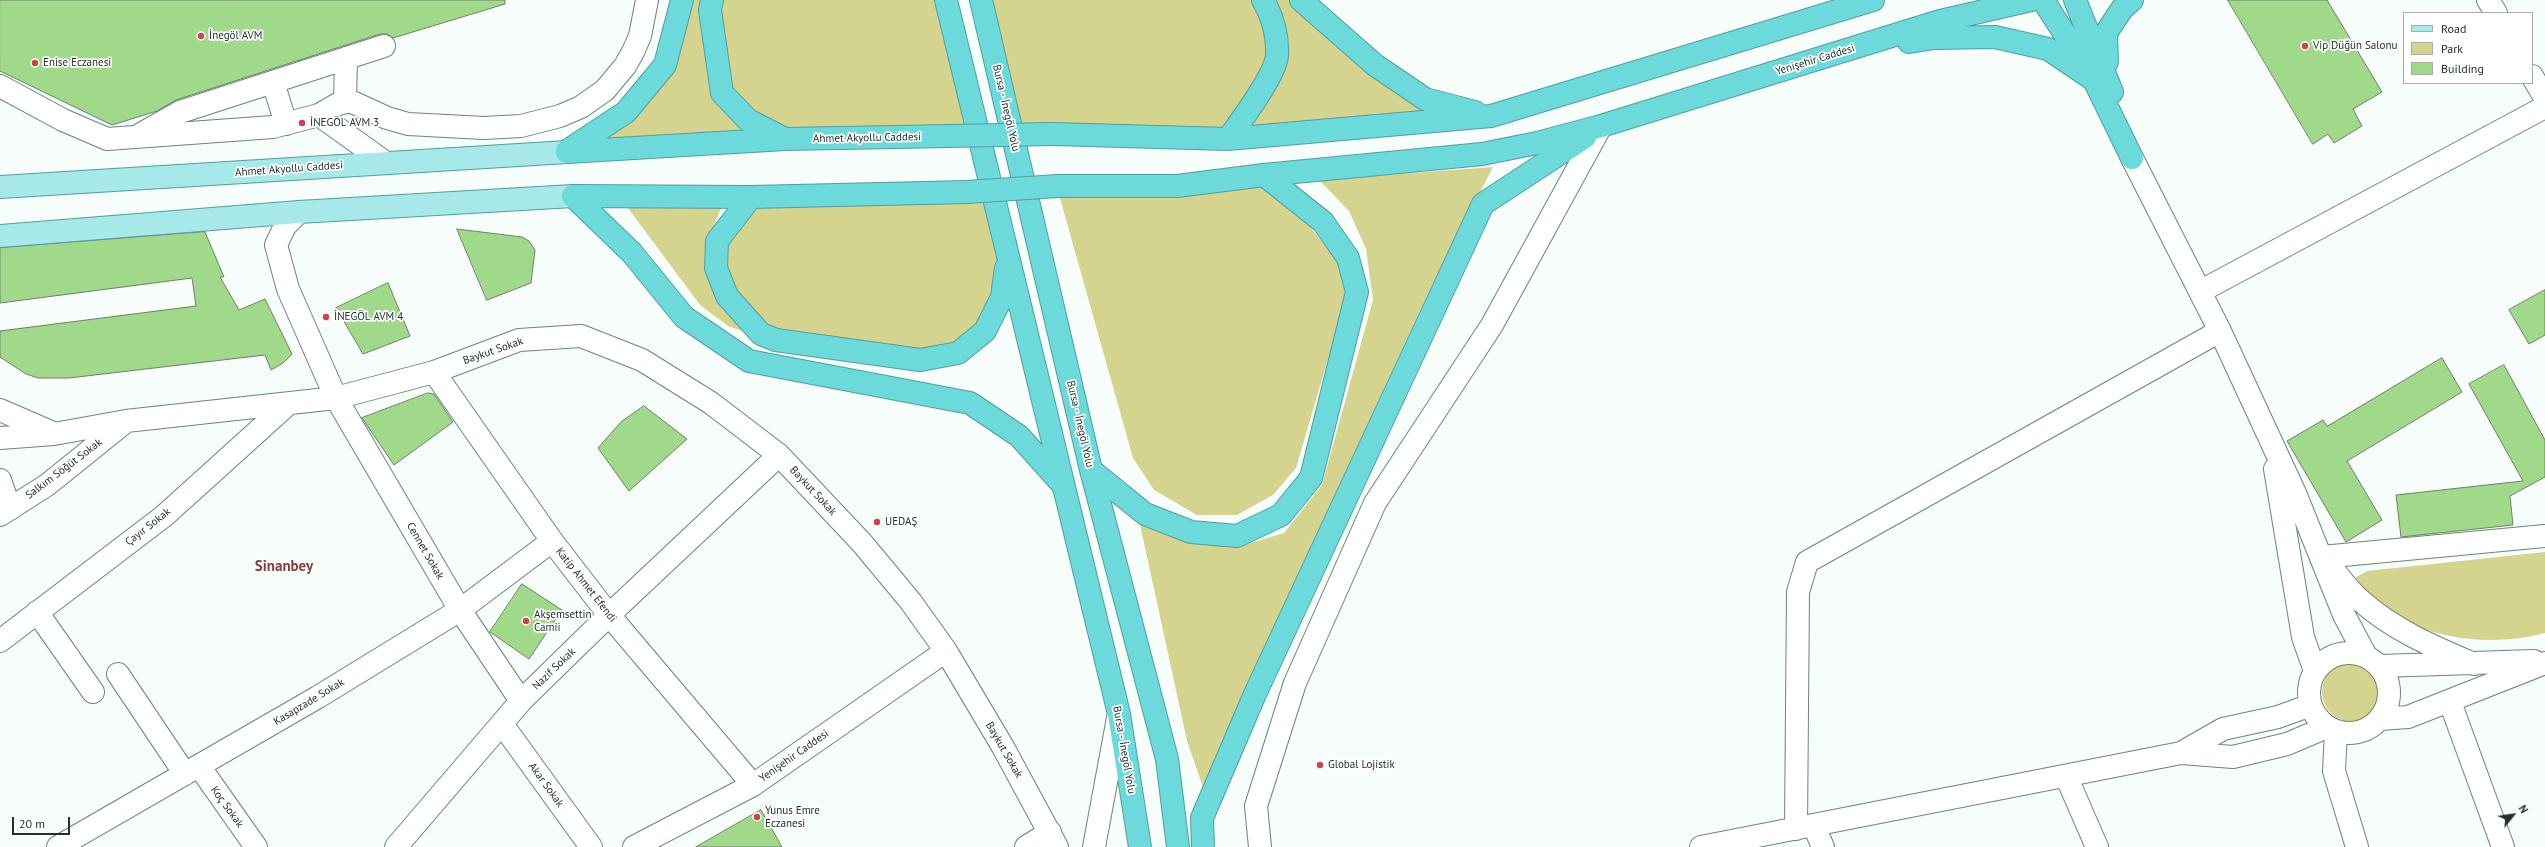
<!DOCTYPE html>
<html>
<head>
<meta charset="utf-8">
<style>
  body { margin:0 }
  #map { position:relative; width:2545px; height:847px; overflow:hidden; background:#f6fdfa; font-family:"PT Sans",sans-serif }
  canvas { display:block }
  .legend { position:absolute; left:2403px; top:12px; width:130px; height:72px; box-sizing:border-box; background:#fff; border:1px solid #a7acaa; margin:0; padding:5px 7px; list-style:none; font-size:12px; color:#22302a }
  .legend li { display:flex; align-items:center; gap:8px; height:20px }
  .legend b { width:20px; border:1px solid #a7acaa }
  .north { position:absolute; left:2493px; top:795px; width:40px; height:40px; -webkit-text-stroke:3px #fff; paint-order:stroke; rotate:60deg; font-size:11px; font-weight:700; line-height:16px; text-align:center; color:#22302a }
  .north::after { content:''; display:block; margin:auto; width:14px; height:18px; background:#22302a; clip-path:polygon(50% 0,100% 100%,50% 72%,0 100%) }
  .scale { position:absolute; left:12px; top:817px; width:58px; height:18px; box-sizing:border-box; border:2px solid #22302a; border-top:0; padding-left:5px; font-size:12px; line-height:14px; white-space:nowrap; color:#22302a; -webkit-text-stroke:3px #fff; paint-order:stroke }
</style>
</head>
<body>
<div id="map">
<canvas width="2545" height="847"></canvas>
<ul class="legend">
<li><b style="height:5px;background:#a7e9e9"></b>Road</li>
<li><b style="height:11px;background:#d4d48e"></b>Park</li>
<li><b style="height:11px;background:#a1d98b"></b>Building</li>
</ul>
<div class="north">N</div>
<div class="scale">20 m</div>
</div>
<script>
const g = document.querySelector('canvas').getContext('2d');
g.lineJoin = 'round';
function fillPath(path, color) { g.fillStyle = color; g.fill(path, 'evenodd'); }
function trace(path, color, width, dash) { g.strokeStyle = color; g.lineWidth = width; g.lineCap = dash ? 'butt' : 'round'; g.setLineDash(dash || []); g.stroke(path); }
function label(font, color, halo, rows, align = 'center') {
  g.font = font + ' "PT Sans",sans-serif'; g.lineWidth = 3.5; g.setLineDash([]); g.textBaseline = 'middle'; g.strokeStyle = halo; g.fillStyle = color; for (const [text, x, y, turn = 0] of rows) {
    g.save(); g.translate(x, y); g.rotate((+turn || 0) * Math.PI / 180); g.textAlign = isNaN(turn) ? turn : align; if (halo) g.strokeText(text, 0, 0); g.fillText(text, 0, 0); g.restore();
  }
}
fillPath(new Path2D(`
  M 682,0 L 947,0 L 982,136 L 567,152 L 665,65 Z
  M 981,0 L 1301,0 L 1375,65 L 1491,116 L 1228,139 L 1016,135 Z
  M 1493,167 L 1432,285 L 1245,689 L 1204,790 L 1187,741 L 1138,515 L 1192,542 L 1237,547 L 1284,533 L 1322,485 L 1373,300 L 1366,249 L 1349,211 L 1319,180 Z
  M 1260,187 L 1311,228 L 1337,260 L 1347,294 L 1296,468 L 1273,495 L 1237,515 L 1197,515 L 1154,490 L 1133,458 L 1058,191 L 1177,191 Z
  M 993,190 L 1002,297 L 958,353 L 776,340 L 727,296 L 717,241 L 751,197 Z
  M 724,201 L 707,242 L 754,335 L 728,326 L 700,305 L 628,208 Z
  M 2545,552 L 2545,633 C 2480,650 2396,637 2355,578 L 2367,571 Z
  M2322 692a30 30 0 1 1 60 0a30 30 0 1 1-60 0Z`), '#d4d48e');
const building = new Path2D(`
  M 0,0 L 505,0 L 505,4 L 393,38 L 387,34 L 380,34 L 176,100 L 157,111 L 112,125 L 0,71 Z
  M 2228,0 L 2327,0 L 2382,92 L 2353,109 L 2362,126 L 2334,143 L 2328,134 L 2313,144 Z
  M 457,229 L 522,237 L 529,241 L 535,250 L 531,283 L 487,300 Z
  M 205,232 L 224,277 L 220,277 L 239,310 L 265,299 L 292,354 L 283,363 L 271,370 L 265,355 L 69,378 L 38,378 L 26,374 L 0,357 L 0,331 L 196,306 L 192,278 L 0,303 L 0,248 Z
  M 388,283 L 410,336 L 363,354 L 336,308 Z
  M 2545,290 L 2545,335 L 2529,344 L 2509,310 Z
  M 2442,358 L 2462,392 L 2347,461 L 2382,520 L 2346,542 L 2287,441 L 2323,420 L 2327,426 Z
  M 2504,365 L 2545,440 L 2545,477 L 2510,496 L 2513,525 L 2401,537 L 2396,495 L 2523,481 L 2469,384 Z
  M 428,393 L 434,394 L 453,422 L 394,465 L 362,418 Z
  M 644,406 L 687,439 L 629,491 L 598,448 L 621,422 Z
  M 522,584 L 562,610 L 529,659 L 490,632 Z
  M 761,810 L 782,847 L 696,847 Z`);
fillPath(building, '#a1d98b');
trace(building, '#6f8068', 1);
const minor = new Path2D(`
  M 2488,0 L 2496,13
  M 2532,76 L 2545,98
  M 273,82 L 286,124
  M 0,86 L 63,120 L 107,139 L 273,127 L 319,115 L 338,104 L 350,101 L 387,118 L 408,124 L 484,128 L 521,126 L 560,116 L 581,107 L 605,90 L 625,66 L 633,52 L 640,36 L 647,0
  M 345,102 L 346,58
  M 319,115 L 386,163
  M 141,134 L 180,112 L 384,46
  M 2132,158 L 2220,331 L 2295,493 L 2344,615 L 2366,656
  M 299,212 L 285,226 L 276,245 L 288,289 L 336,398 L 460,610 L 521,701
  M 2201,291 L 2545,107
  M 434,372 L 552,541 L 609,615 L 753,785
  M 0,410 L 51,432
  M 0,438 L 54,434 L 126,421 L 336,398 L 434,372 L 519,340 L 581,336 L 642,360 L 711,403 L 779,455 L 862,543 L 911,602 L 946,651 L 1003,747 L 1057,847
  M 2275,469 L 2303,637 L 2315,671
  M 0,480 L 10,509
  M 0,515 L 47,485 L 124,423
  M 2322,557 L 2545,536
  M 2332,568 C 2341,579 2349,591 2360,600 C 2393,630 2434,647 2474,664
  M 37,612 L 93,692
  M 0,641 L 164,516 L 288,404
  M2309 693a40 40 0 1 1 80 0a40 40 0 1 1-80 0Z
  M 2380,666 L 2534,661
  M 118,674 L 185,774
  M 2450,702 L 2503,847
  M 2380,719 L 2408,717 L 2545,663
  M 502,724 L 591,847
  M 2336,731 L 2334,771 L 2357,847
  M 2181,753 L 2223,729 L 2278,717 L 2311,705
  M 199,766 L 256,847
  M 2066,776 L 2097,847
  M 1814,826 L 1823,847
  M 1796,829 L 1798,592 L 1807,562 L 2220,331
  M 58,847 L 318,697 L 460,610 L 552,541
  M 396,847 L 521,701 L 609,615 L 779,455
  M 634,847 L 753,785 L 946,651
  M 1026,847 L 1050,832
  M 1094,847 L 1118,718
  M 1260,847 L 1256,806 L 1295,683 L 1375,503 L 1492,325 L 1601,126
  M 1701,847 L 2181,753 L 2233,757 L 2287,744 L 2327,727`);
const major = new Path2D(`
  M 0,187 L 567,152
  M 0,236 L 299,212 L 573,196`);
const highway = new Path2D(`
  M 712,0 L 710,10 L 722,93 L 748,120 L 785,139
  M 946,0 L 1119,714 L 1140,847
  M 981,0 L 1091,470 L 1167,759 L 1178,847
  M 1301,0 L 1375,65 L 1425,99 L 1475,112
  M 2043,0 L 2094,80 L 2132,158
  M 2075,0 L 2112,92
  M 1909,42 L 1934,38 L 1995,37 L 2048,49 L 2094,80
  M 2107,62 L 2106,33 L 2122,9 L 2132,0
  M 1052,134 L 1228,139 L 1491,116 L 1873,0
  M 1228,139 C 1240,122 1275,76 1277,56 C 1278,36 1273,17 1263,0
  M 567,151 L 626,112 L 665,65 L 682,0
  M 567,152 L 785,139 L 949,136
  M 1058,186 L 1177,186 L 1264,175 L 1482,154 L 1537,143 L 1601,126 L 1940,21 L 2031,0
  M 573,196 L 632,253 L 684,317 L 749,361 L 970,403 L 1019,436 L 1063,485
  M 573,196 L 751,197 L 967,192
  M 751,197 L 717,241 L 716,268 L 727,296 L 761,334 L 776,340 L 920,360 L 958,353 L 985,331 L 1002,297 L 1006,268
  M 1091,470 L 1145,514 L 1191,532 L 1237,536 L 1281,515 L 1311,478 L 1357,292 L 1348,258 L 1323,222 L 1264,175
  M 1203,847 L 1202,818 L 1255,694 L 1483,204 L 1585,137`);
trace(minor, '#678779', 24);
trace(major, '#529e9d', 24);
trace(highway, '#529e9d', 24);
trace(minor, '#fff', 22);
trace(major, '#a7e9e9', 22);
trace(highway, '#6cdadb', 22);
const highwayBridge = new Path2D(`
  M 949,136 L 1052,134
  M 967,192 L 1058,186`);
trace(highwayBridge, '#529e9d', 24, []);
trace(highwayBridge, '#6cdadb', 22);
for (const [x, y, r, color] of [
  [201,36,4,"#d1414d"],
  [2305,46,4,"#d1414d"],
  [35,63,4,"#d1414d"],
  [302,123,4,"#d1414d"],
  [326,317,4,"#d1414d"],
  [877,522,4,"#d1414d"],
  [526,621,4,"#d1414d"],
  [1320,765,4,"#d1414d"],
  [757,817,4,"#d1414d"]
]) { const dot = new Path2D(); dot.arc(x, y, r, 0, 2 * Math.PI); g.fillStyle = color; g.fill(dot); trace(dot, '#fff', 1.5); }
label('11px', '#22302a', '#fff', [
  ["İnegöl AVM",209,36],
  ["Vip Düğün Salonu",2313,46],
  ["Enise Eczanesi",43,63],
  ["İNEGÖL AVM 3",310,123],
  ["İNEGÖL AVM 4",334,317],
  ["UEDAŞ",885,522],
  ["Akşemsettin",534,615],
  ["Camii",534,628],
  ["Global Lojistik",1328,765],
  ["Yunus Emre",765,811],
  ["Eczanesi",765,824]
], 'left');
label('11px', '#22302a', '#fff', [
  ["Yenişehir Caddesi",1815,60,-17],
  ["Bursa - İnegöl Yolu",1006,108,77],
  ["Ahmet Akyollu Caddesi",867,138,-1],
  ["Ahmet Akyollu Caddesi",289,169,-4],
  ["Baykut Sokak",493,351,-19],
  ["Bursa - İnegöl Yolu",1080,424,77],
  ["Salkım Söğüt Sokak",64,469,-37],
  ["Baykut Sokak",813,491,47],
  ["Çayır Sokak",148,527,-38],
  ["Cennet Sokak",425,551,60],
  ["Katip Ahmet Efendi",586,585,52],
  ["Nazif Sokak",554,669,-44],
  ["Kasapzade Sokak",309,702,-31],
  ["Baykut Sokak",1004,750,60],
  ["Bursa - İnegöl Yolu",1124,750,80],
  ["Yenişehir Caddesi",794,756,-35],
  ["Akar Sokak",546,785,54],
  ["Koç Sokak",227,807,54]
]);
label('bold 15px', '#863d3f', '#fff', [
  ["Sinanbey",284,567]
]);
</script>
</body>
</html>
